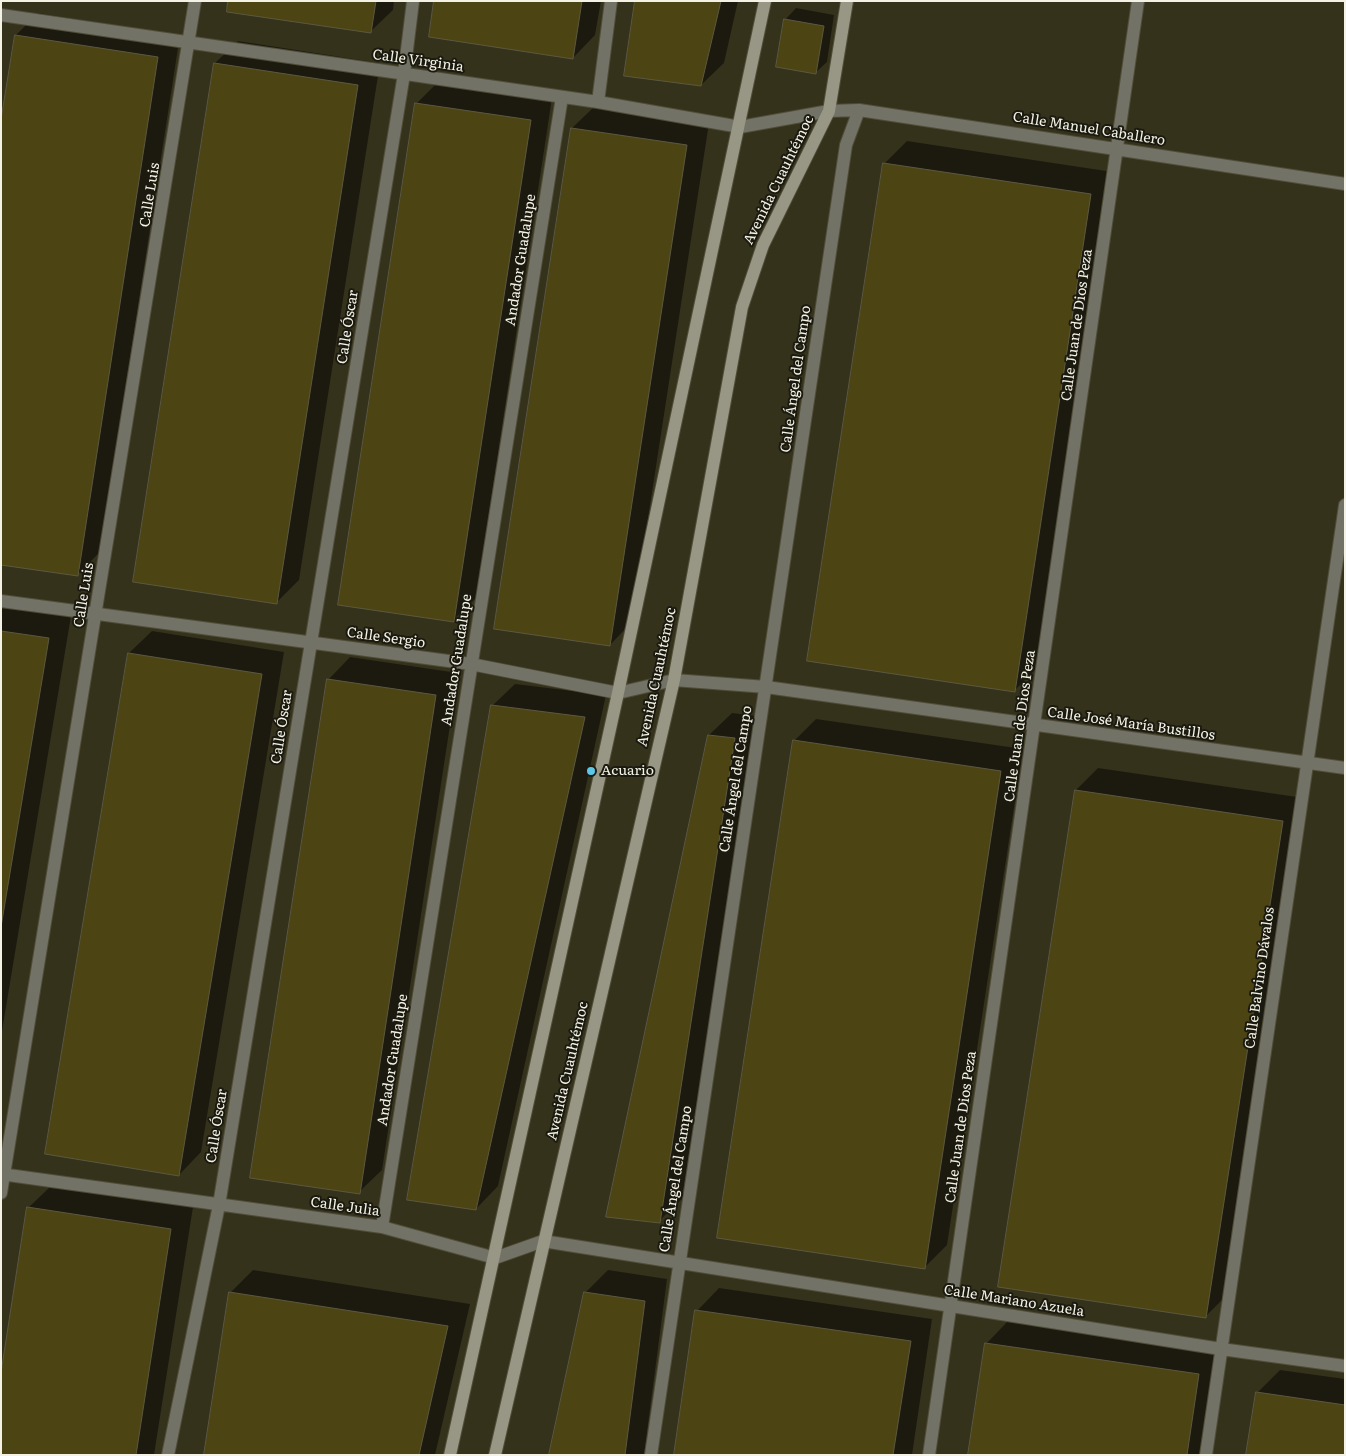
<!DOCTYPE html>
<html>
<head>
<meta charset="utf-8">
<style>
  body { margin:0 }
  #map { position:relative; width:1346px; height:1456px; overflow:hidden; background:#35321c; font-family:Literata,serif }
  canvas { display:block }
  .frame { position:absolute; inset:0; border:2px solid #f4f2e4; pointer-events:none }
</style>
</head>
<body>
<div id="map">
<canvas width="1346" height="1456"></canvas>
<div class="frame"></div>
</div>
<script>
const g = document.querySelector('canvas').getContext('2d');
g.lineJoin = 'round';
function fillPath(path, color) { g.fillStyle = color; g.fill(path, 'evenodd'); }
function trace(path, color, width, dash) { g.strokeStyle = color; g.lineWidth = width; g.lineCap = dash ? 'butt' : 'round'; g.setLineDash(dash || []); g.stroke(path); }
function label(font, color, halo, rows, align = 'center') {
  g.font = font + ' Literata,serif'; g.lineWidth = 4; g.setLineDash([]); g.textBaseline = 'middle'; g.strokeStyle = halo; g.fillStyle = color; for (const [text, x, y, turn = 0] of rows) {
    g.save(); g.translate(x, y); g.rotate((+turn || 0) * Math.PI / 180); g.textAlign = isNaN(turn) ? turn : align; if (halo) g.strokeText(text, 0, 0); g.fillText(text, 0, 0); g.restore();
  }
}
fillPath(new Path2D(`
  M 230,1 L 394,1 L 393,10 L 370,32 Z
  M 436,1 L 601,1 L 595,35 L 573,58 Z
  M 637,1 L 738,1 L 724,63 L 701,85 Z
  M 796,8 L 834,15 L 827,62 L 815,73 L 785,20 Z
  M 38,13 L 180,35 L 100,552 L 77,575 L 16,35 Z
  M 238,41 L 380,63 L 299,580 L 276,603 L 215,63 Z
  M 439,81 L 552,98 L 476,598 L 453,620 L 416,104 Z
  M 595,106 L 709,123 L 632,622 L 610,645 L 572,128 Z
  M 907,141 L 1113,172 L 1037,668 L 1015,690 L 884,164 Z
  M 1,605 L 71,616 L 1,1037 Z
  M 152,631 L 284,652 L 201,1152 L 179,1175 L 129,653 Z
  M 350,657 L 458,673 L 382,1170 L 359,1192 L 328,680 Z
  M 515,684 L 606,695 L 498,1186 L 476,1209 L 492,706 Z
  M 732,713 L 757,716 L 682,1199 L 659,1221 L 709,735 Z
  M 816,719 L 1023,749 L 947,1245 L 924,1268 L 794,741 Z
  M 1098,768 L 1304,798 L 1228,1294 L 1206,1316 L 1076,790 Z
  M 51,1186 L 193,1207 L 154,1455 L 1,1455 L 28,1208 Z
  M 253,1270 L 470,1304 L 435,1455 L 205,1455 L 230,1293 Z
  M 608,1270 L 667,1279 L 644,1455 L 551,1455 L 585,1293 Z
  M 719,1288 L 932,1319 L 912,1455 L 675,1455 L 697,1311 Z
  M 1008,1321 L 1221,1352 L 1206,1455 L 969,1455 L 986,1344 Z
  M 1280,1370 L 1345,1379 L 1345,1455 L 1257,1393 Z`), '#0007');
const building = new Path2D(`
  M 228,1 L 376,1 L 371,33 L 227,12 Z
  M 434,1 L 582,1 L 573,59 L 429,37 Z
  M 635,1 L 721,1 L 701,86 L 624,76 Z
  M 784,19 L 824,26 L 816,74 L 776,67 Z
  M 15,35 L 158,57 L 78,576 L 1,565 L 1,120 Z
  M 214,63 L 358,85 L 277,604 L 133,582 Z
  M 415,103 L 531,120 L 454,622 L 338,605 Z
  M 571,128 L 687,145 L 610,646 L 494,629 Z
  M 883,163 L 1091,194 L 1015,692 L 807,661 Z
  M 1,631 L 49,638 L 1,927 Z
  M 128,653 L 262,674 L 179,1176 L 45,1154 Z
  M 327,679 L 436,695 L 360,1194 L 250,1178 Z
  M 491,705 L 585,717 L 476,1210 L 407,1200 Z
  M 708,735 L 735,738 L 660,1223 L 606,1217 Z
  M 793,740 L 1001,771 L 925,1269 L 717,1238 Z
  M 1075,790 L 1283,821 L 1206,1318 L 998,1287 Z
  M 27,1207 L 171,1229 L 136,1455 L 1,1455 L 1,1373 Z
  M 229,1292 L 448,1326 L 419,1455 L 204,1455 Z
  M 584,1292 L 645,1301 L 625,1455 L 549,1455 Z
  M 695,1310 L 911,1341 L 893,1455 L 674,1455 Z
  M 985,1343 L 1199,1374 L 1187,1455 L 968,1455 Z
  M 1256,1392 L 1345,1405 L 1345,1455 L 1246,1455 Z`);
fillPath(building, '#4c4513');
trace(building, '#5c5841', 1);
const street = new Path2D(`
  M 1,15 L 598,102 L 740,127 L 829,111 L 859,110 L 1345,184
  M 598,102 L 611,1
  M 1,601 L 471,664 L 618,693 L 674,680 L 766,687 L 1345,768
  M 1,1174 L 382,1227 L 495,1258 L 543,1241 L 1221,1349 L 1345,1366
  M 1,1193 L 195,1
  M 382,1227 L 562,97
  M 168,1455 L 219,1205 L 404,74 L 413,1
  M 651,1455 L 846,145 L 859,110
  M 929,1455 L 1138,1
  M 1206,1455 L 1345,505`);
const secondary = new Path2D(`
  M 450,1455 L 618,693 L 765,1
  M 495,1455 L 674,680 L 742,307 L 763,245 L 829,111 L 847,1`);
trace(street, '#504d38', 14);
trace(secondary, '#504d38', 14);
trace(street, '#737267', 12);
trace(secondary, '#989684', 12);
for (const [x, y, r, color] of [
  [591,771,5,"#5dc7e8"]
]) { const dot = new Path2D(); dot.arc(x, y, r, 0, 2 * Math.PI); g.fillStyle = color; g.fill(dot); trace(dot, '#1b1a10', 2); }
label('14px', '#f4f2e4', '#1b1a10', [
  ["Calle Virginia",418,61,8],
  ["Calle Manuel Caballero",1089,129,9],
  ["Avenida Cuauhtémoc",779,180,-64],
  ["Calle Luis",150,195,-81],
  ["Andador Guadalupe",521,260,-81],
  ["Calle Juan de Dios Peza",1077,325,-82],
  ["Calle Óscar",348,327,-81],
  ["Calle Ángel del Campo",796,379,-82],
  ["Calle Luis",84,595,-81],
  ["Calle Sergio",386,638,8],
  ["Andador Guadalupe",457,660,-81],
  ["Avenida Cuauhtémoc",657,677,-78],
  ["Calle José María Bustillos",1131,724,8],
  ["Calle Juan de Dios Peza",1020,726,-82],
  ["Calle Óscar",282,727,-81],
  ["Calle Ángel del Campo",736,779,-81],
  ["Calle Balvino Dávalos",1260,978,-82],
  ["Andador Guadalupe",393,1060,-81],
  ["Avenida Cuauhtémoc",568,1071,-77],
  ["Calle Óscar",217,1126,-81],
  ["Calle Juan de Dios Peza",961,1127,-82],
  ["Calle Ángel del Campo",676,1179,-81],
  ["Calle Julia",345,1207,8],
  ["Calle Mariano Azuela",1014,1301,9]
]);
label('14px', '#f4f2e4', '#1b1a10', [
  ["Acuario",601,771]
], 'left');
</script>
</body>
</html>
